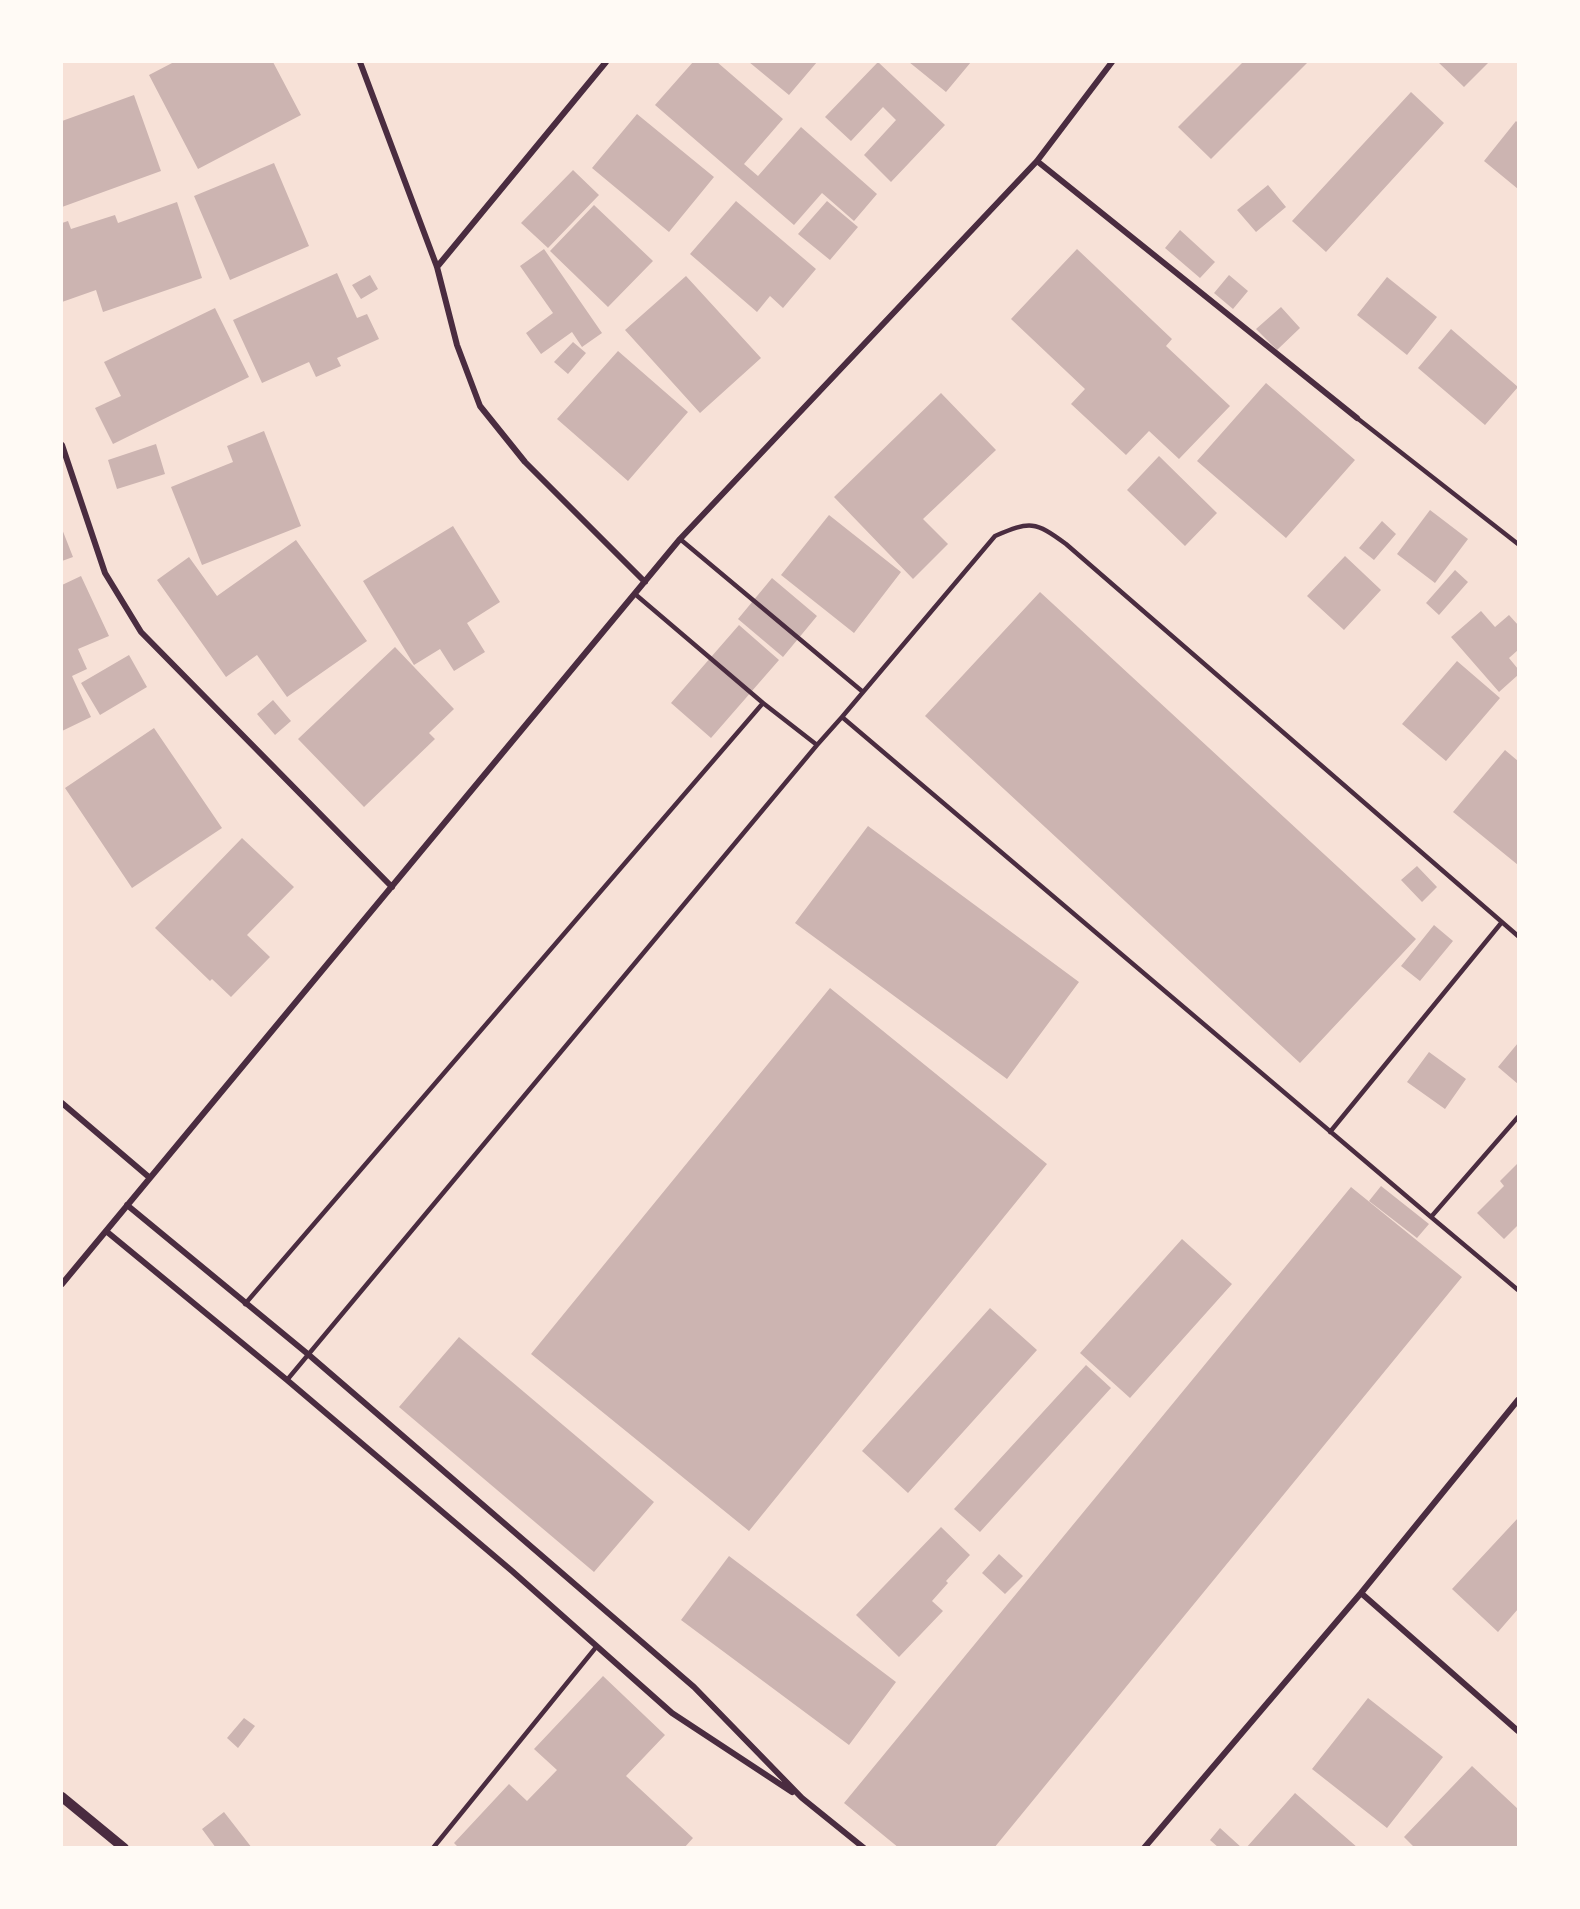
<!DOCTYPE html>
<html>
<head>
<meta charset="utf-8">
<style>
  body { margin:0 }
  #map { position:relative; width:1580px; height:1909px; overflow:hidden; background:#f7e1d7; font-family:Bitter,serif }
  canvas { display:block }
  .frame { position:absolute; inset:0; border:63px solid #fffaf5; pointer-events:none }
</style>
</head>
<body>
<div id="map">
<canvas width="1580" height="1909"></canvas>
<div class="frame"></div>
</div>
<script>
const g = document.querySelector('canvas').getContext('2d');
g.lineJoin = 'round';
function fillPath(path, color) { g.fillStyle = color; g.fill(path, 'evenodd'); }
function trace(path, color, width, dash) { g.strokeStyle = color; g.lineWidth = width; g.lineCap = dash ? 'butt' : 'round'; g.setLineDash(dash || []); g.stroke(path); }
fillPath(new Path2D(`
  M 174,62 L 273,62 L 301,115 L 198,169 L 149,75 Z
  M 693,62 L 717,62 L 783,119 L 744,164 L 758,176 L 801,127 L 877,194 L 854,221 L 822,193 L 794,225 L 655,105 Z
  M 749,62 L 817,62 L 789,95 Z
  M 878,62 L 945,125 L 891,182 L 864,155 L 896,120 L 883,107 L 851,141 L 825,117 Z
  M 909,62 L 971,62 L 946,92 Z
  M 1243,62 L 1308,62 L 1211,159 L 1178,127 Z
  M 1438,62 L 1489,62 L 1464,87 Z
  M 1411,92 L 1444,123 L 1326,252 L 1292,221 Z
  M 134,95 L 161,171 L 62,207 L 62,121 Z
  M 637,114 L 714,177 L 669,232 L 592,168 Z
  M 1516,121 L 1518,123 L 1518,189 L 1484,161 Z
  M 274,163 L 309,246 L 230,280 L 194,196 Z
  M 573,170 L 599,195 L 548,248 L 521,223 Z
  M 1268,185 L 1286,207 L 1256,232 L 1237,210 Z
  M 736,201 L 816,269 L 783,308 L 770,296 L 757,312 L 690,254 Z
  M 827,201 L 858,227 L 830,260 L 798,234 Z
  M 177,202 L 202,278 L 103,312 L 96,290 L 62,302 L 62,223 L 68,221 L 71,229 L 115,215 L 118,223 Z
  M 594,205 L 653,261 L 608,307 L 550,251 Z
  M 1180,230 L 1215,262 L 1200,278 L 1165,248 Z
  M 544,249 L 602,333 L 582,347 L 572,332 L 541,354 L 526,333 L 553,313 L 520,266 Z
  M 1077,249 L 1172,339 L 1166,346 L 1230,406 L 1179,459 L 1149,431 L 1126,455 L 1071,404 L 1085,389 L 1011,319 Z
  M 337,273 L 357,318 L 367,314 L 379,339 L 337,358 L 341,366 L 316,377 L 309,362 L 262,383 L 233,320 Z
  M 370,275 L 378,289 L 361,299 L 352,285 Z
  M 1229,275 L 1248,291 L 1233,309 L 1214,293 Z
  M 686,276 L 761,358 L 700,413 L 625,330 Z
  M 1387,277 L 1437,317 L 1407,355 L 1357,315 Z
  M 1281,307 L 1300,328 L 1277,350 L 1256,329 Z
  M 215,308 L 249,377 L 113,444 L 95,408 L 121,396 L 104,362 Z
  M 1451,329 L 1518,387 L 1485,425 L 1418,368 Z
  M 573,342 L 586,353 L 568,374 L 554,362 Z
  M 618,351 L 688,412 L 628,481 L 557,419 Z
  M 1266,383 L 1355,460 L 1286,538 L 1197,461 Z
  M 941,393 L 996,450 L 923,519 L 948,544 L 913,579 L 834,497 Z
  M 264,431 L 301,526 L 202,565 L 171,487 L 233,462 L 227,446 Z
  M 156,444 L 165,474 L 117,489 L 108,460 Z
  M 1159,456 L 1217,513 L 1185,546 L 1127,490 Z
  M 1430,510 L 1468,539 L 1435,583 L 1397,554 Z
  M 829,515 L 901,572 L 854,633 L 781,575 Z
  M 1382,521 L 1396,534 L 1374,560 L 1359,548 Z
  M 453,526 L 500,602 L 467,623 L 485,652 L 454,671 L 440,649 L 414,665 L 363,581 Z
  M 62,529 L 73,557 L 62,561 Z
  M 296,540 L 367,641 L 287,697 L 257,655 L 226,677 L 157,580 L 189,557 L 217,596 Z
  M 1345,556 L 1381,590 L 1344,630 L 1307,596 Z
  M 1455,570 L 1468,582 L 1439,615 L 1426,603 Z
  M 81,576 L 109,636 L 78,649 L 87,669 L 72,676 L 91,717 L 62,731 L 62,585 Z
  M 772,578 L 817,616 L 783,657 L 738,619 Z
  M 1040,592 L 1416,939 L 1300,1063 L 925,716 Z
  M 1481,611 L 1495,627 L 1509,615 L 1518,625 L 1518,650 L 1509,658 L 1518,669 L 1518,675 L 1499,692 L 1451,637 Z
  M 739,625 L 779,660 L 711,738 L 671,703 Z
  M 395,647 L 454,709 L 429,733 L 435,739 L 364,807 L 298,739 Z
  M 129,655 L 147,687 L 100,715 L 81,683 Z
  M 1457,661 L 1500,698 L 1446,761 L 1402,724 Z
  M 273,700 L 291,721 L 275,735 L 257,714 Z
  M 154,728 L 222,828 L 132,888 L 65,788 Z
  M 1505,750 L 1518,761 L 1518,865 L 1453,812 Z
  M 868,826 L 1079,982 L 1007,1079 L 795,923 Z
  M 242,838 L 294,887 L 247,935 L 270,957 L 231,997 L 212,979 L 210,981 L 155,928 Z
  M 1417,866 L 1437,887 L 1422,902 L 1401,880 Z
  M 1434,925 L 1453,941 L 1420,981 L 1401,966 Z
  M 830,988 L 1047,1164 L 749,1531 L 531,1354 Z
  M 1518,1043 L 1518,1084 L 1498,1067 Z
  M 1429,1052 L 1466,1079 L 1445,1109 L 1407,1082 Z
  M 1518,1163 L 1518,1225 L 1504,1239 L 1477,1213 L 1504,1186 L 1500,1181 Z
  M 1381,1186 L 1429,1224 L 1417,1238 L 1369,1201 Z
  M 1351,1187 L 1462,1277 L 994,1848 L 899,1848 L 844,1803 Z
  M 1182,1239 L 1232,1284 L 1130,1398 L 1080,1353 Z
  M 990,1308 L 1037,1350 L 908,1493 L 862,1451 Z
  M 459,1337 L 654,1502 L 594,1572 L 399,1407 Z
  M 1086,1365 L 1111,1388 L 980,1532 L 954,1509 Z
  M 1518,1518 L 1518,1609 L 1498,1632 L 1452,1589 Z
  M 941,1527 L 970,1555 L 946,1581 L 948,1583 L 932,1601 L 943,1611 L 899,1657 L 856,1615 Z
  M 999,1554 L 1023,1576 L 1005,1594 L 982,1573 Z
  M 729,1556 L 896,1682 L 849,1745 L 681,1620 Z
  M 603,1676 L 665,1735 L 626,1776 L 693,1838 L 684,1848 L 459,1848 L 454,1843 L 509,1784 L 527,1801 L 557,1770 L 534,1749 Z
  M 1368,1698 L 1443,1757 L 1387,1828 L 1312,1769 Z
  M 244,1718 L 255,1726 L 238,1748 L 227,1738 Z
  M 1472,1766 L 1518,1809 L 1518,1848 L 1415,1848 L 1404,1837 Z
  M 1295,1793 L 1358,1848 L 1246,1848 Z
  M 224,1812 L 252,1848 L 216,1848 L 202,1829 Z
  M 1220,1828 L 1242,1848 L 1219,1848 L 1210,1840 Z`), '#ccb4b1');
trace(new Path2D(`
  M 1357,418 L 1518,544
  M 680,539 L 863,692
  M 635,594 L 763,703 L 817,745
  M 1518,936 L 1066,544 C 1035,521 1030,521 995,536 L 842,717 L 1431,1217 L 1518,1290
  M 1330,1132 L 1502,922
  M 1431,1217 L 1518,1117
  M 245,1304 L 763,703
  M 287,1380 L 817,745 L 842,717
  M 433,1848 L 597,1646`), '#4a2c40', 4.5);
trace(new Path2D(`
  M 360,62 L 437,267 L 457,345 L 480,406 L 525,462 L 645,582
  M 1037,161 L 1357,418
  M 437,267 L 606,62
  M 62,445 L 105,573 L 141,632 L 392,887
  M 62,1103 L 150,1178
  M 127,1205 L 309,1355 L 694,1687 L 802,1798 L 864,1848
  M 106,1231 L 287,1380 L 512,1571 L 672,1713 L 792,1792
  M 62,1284 L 680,539 L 1037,161 L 1112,62
  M 1361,1593 L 1518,1731
  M 1144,1848 L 1361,1593 L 1518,1400`), '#4a2c40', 6);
trace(new Path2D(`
  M 62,1797 L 124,1848`), '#4a2c40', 10);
</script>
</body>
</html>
